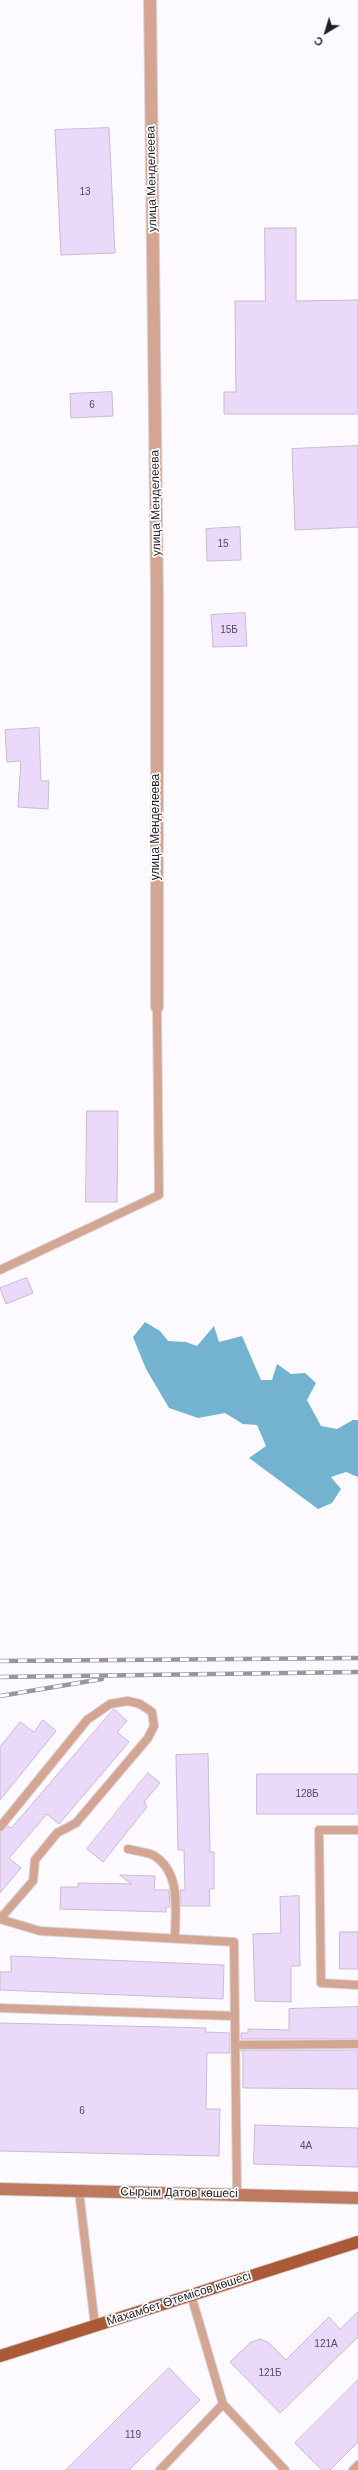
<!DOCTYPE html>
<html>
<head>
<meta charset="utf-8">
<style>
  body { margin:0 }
  #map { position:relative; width:358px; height:2470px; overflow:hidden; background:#fdfaff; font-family:Helvetica,sans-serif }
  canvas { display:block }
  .north { position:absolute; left:306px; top:12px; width:40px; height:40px; -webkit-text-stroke:3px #fff; paint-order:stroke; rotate:218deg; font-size:11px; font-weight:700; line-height:16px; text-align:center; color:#211c24 }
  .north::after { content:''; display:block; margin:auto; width:14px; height:18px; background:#211c24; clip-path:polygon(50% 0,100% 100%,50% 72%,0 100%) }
</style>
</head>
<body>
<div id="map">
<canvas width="358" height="2470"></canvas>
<div class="north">С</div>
</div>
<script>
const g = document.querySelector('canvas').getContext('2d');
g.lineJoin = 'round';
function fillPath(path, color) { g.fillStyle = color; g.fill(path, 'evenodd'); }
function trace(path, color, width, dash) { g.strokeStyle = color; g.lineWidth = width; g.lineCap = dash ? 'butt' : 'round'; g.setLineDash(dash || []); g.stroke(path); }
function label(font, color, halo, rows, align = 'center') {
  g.font = font + ' Helvetica,sans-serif'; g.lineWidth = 3.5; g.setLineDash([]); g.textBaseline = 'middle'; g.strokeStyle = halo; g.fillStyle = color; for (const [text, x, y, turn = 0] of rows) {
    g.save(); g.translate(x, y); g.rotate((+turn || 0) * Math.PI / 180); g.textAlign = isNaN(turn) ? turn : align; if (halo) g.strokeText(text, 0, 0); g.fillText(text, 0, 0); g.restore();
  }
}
fillPath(new Path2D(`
  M 145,1322 L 160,1331 L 168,1341 L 186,1342 L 197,1346 L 214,1326 L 219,1342 L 242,1336 L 261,1380 L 272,1380 L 277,1364 L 291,1374 L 305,1373 L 316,1383 L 307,1400 L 321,1426 L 337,1429 L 353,1420 L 358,1420 L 358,1477 L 346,1472 L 331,1477 L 341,1489 L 332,1503 L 318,1509 L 249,1458 L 266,1446 L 257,1425 L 243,1424 L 225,1413 L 198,1418 L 169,1408 L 146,1369 L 133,1337 Z`), '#74b3cf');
const building = new Path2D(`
  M 109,128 L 115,253 L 61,255 L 55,130 Z
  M 265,228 L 296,228 L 296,301 L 358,300 L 358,414 L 224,414 L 224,392 L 236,392 L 235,301 L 265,301 Z
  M 112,392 L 113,416 L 71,418 L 70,394 Z
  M 358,446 L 358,527 L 295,530 L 292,449 Z
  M 240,527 L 241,560 L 207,561 L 206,529 Z
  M 245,613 L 247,646 L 213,647 L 211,615 Z
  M 39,728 L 41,781 L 49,781 L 48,809 L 18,807 L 21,761 L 7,762 L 5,730 Z
  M 87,1111 L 118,1111 L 117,1202 L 86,1202 Z
  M 27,1278 L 33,1293 L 6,1304 L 0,1288 Z
  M 114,1709 L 127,1721 L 117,1732 L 129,1742 L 59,1824 L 47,1814 L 9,1858 L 21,1868 L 0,1893 L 0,1832 L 8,1826 L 11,1828 Z
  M 43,1720 L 56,1731 L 0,1800 L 0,1747 L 20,1722 L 34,1732 Z
  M 208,1754 L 210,1852 L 214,1852 L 214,1889 L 209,1889 L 210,1906 L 181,1906 L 180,1890 L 185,1890 L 184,1850 L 178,1850 L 176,1755 Z
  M 148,1773 L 160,1783 L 144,1802 L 147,1807 L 103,1862 L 87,1849 Z
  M 257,1774 L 358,1774 L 358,1814 L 257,1814 Z
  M 120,1875 L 155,1876 L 154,1890 L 169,1890 L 170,1907 L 166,1907 L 166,1912 L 60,1909 L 61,1887 L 78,1887 L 78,1883 L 131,1884 Z
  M 299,1896 L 300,1966 L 291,1966 L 291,2002 L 255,2001 L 253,1934 L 281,1933 L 280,1897 Z
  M 340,1932 L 358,1932 L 358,1969 L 340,1969 Z
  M 11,1956 L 224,1965 L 223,1999 L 0,1990 L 0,1972 L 11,1972 Z
  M 358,2007 L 358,2039 L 241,2039 L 241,2033 L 248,2033 L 248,2029 L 289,2030 L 289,2009 Z
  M 0,2023 L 206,2028 L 205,2032 L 230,2033 L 230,2053 L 207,2053 L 206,2109 L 220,2109 L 219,2156 L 0,2151 Z
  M 241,2050 L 358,2050 L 358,2089 L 243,2088 L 243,2053 Z
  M 255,2125 L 358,2128 L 358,2167 L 254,2164 Z
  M 358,2312 L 358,2337 L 280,2413 L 230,2362 L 251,2342 L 261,2339 L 269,2343 L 286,2360 L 329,2317 L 340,2329 Z
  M 169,2368 L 200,2400 L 129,2470 L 66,2470 Z
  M 358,2380 L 358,2442 L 330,2470 L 322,2470 L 295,2443 Z`);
fillPath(building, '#ebd9f9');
trace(building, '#c7bbd0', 1);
const lane = new Path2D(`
  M 0,1270 L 159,1195 L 157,1007
  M 0,1827 L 87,1720 L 110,1704 L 128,1701 L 140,1704 L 152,1712 L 154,1726 L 148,1738 L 76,1823 L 57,1833 L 35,1860 L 33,1881 L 0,1919
  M 358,1830 L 319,1830 L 321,1983 L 358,1985
  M 128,1849 C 136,1851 146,1852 153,1855 C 182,1872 175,1910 175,1939
  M 0,1919 L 40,1931 L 234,1942 L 237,2195
  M 0,2008 L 235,2016
  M 235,2045 L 358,2044
  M 79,2191 L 95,2326
  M 223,2404 L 285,2470
  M 160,2470 L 223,2404 L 191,2295
  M 353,2470 L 358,2465`);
const street = new Path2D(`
  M 150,0 L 157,593 L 157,1007`);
const secondary = new Path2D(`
  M 0,2189 L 358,2198`);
const primary = new Path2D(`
  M 0,2356 L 358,2242`);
trace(lane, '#dad6dc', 10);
trace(street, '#dad6dc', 14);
trace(secondary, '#dad6dc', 14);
trace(primary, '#dad6dc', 14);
trace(lane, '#d3a592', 8);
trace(street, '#d3a592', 12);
trace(secondary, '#bd7a5e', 12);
trace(primary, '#aa5a37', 12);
const rail = new Path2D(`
  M 0,1661 L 358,1658
  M 0,1677 L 358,1672
  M 0,1696 L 102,1679`);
trace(rail, '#9a969c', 4.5);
trace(rail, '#fff', 3, [9]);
label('10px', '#544b59', null, [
  ["13",85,192],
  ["6",92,405],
  ["15",223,544],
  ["15Б",229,630],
  ["128Б",307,1794],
  ["6",82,2111],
  ["4А",306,2146],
  ["121А",326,2344],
  ["121Б",270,2373],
  ["119",133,2435]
]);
label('12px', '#211c24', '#fff', [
  ["улица Менделеева",152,179,-91],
  ["улица Менделеева",156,503,-91],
  ["улица Менделеева",156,827,-90],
  ["Сырым Датов көшесі",179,2193,1],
  ["Махамбет Өтемісов көшесі",179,2299,-18]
]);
</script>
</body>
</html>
